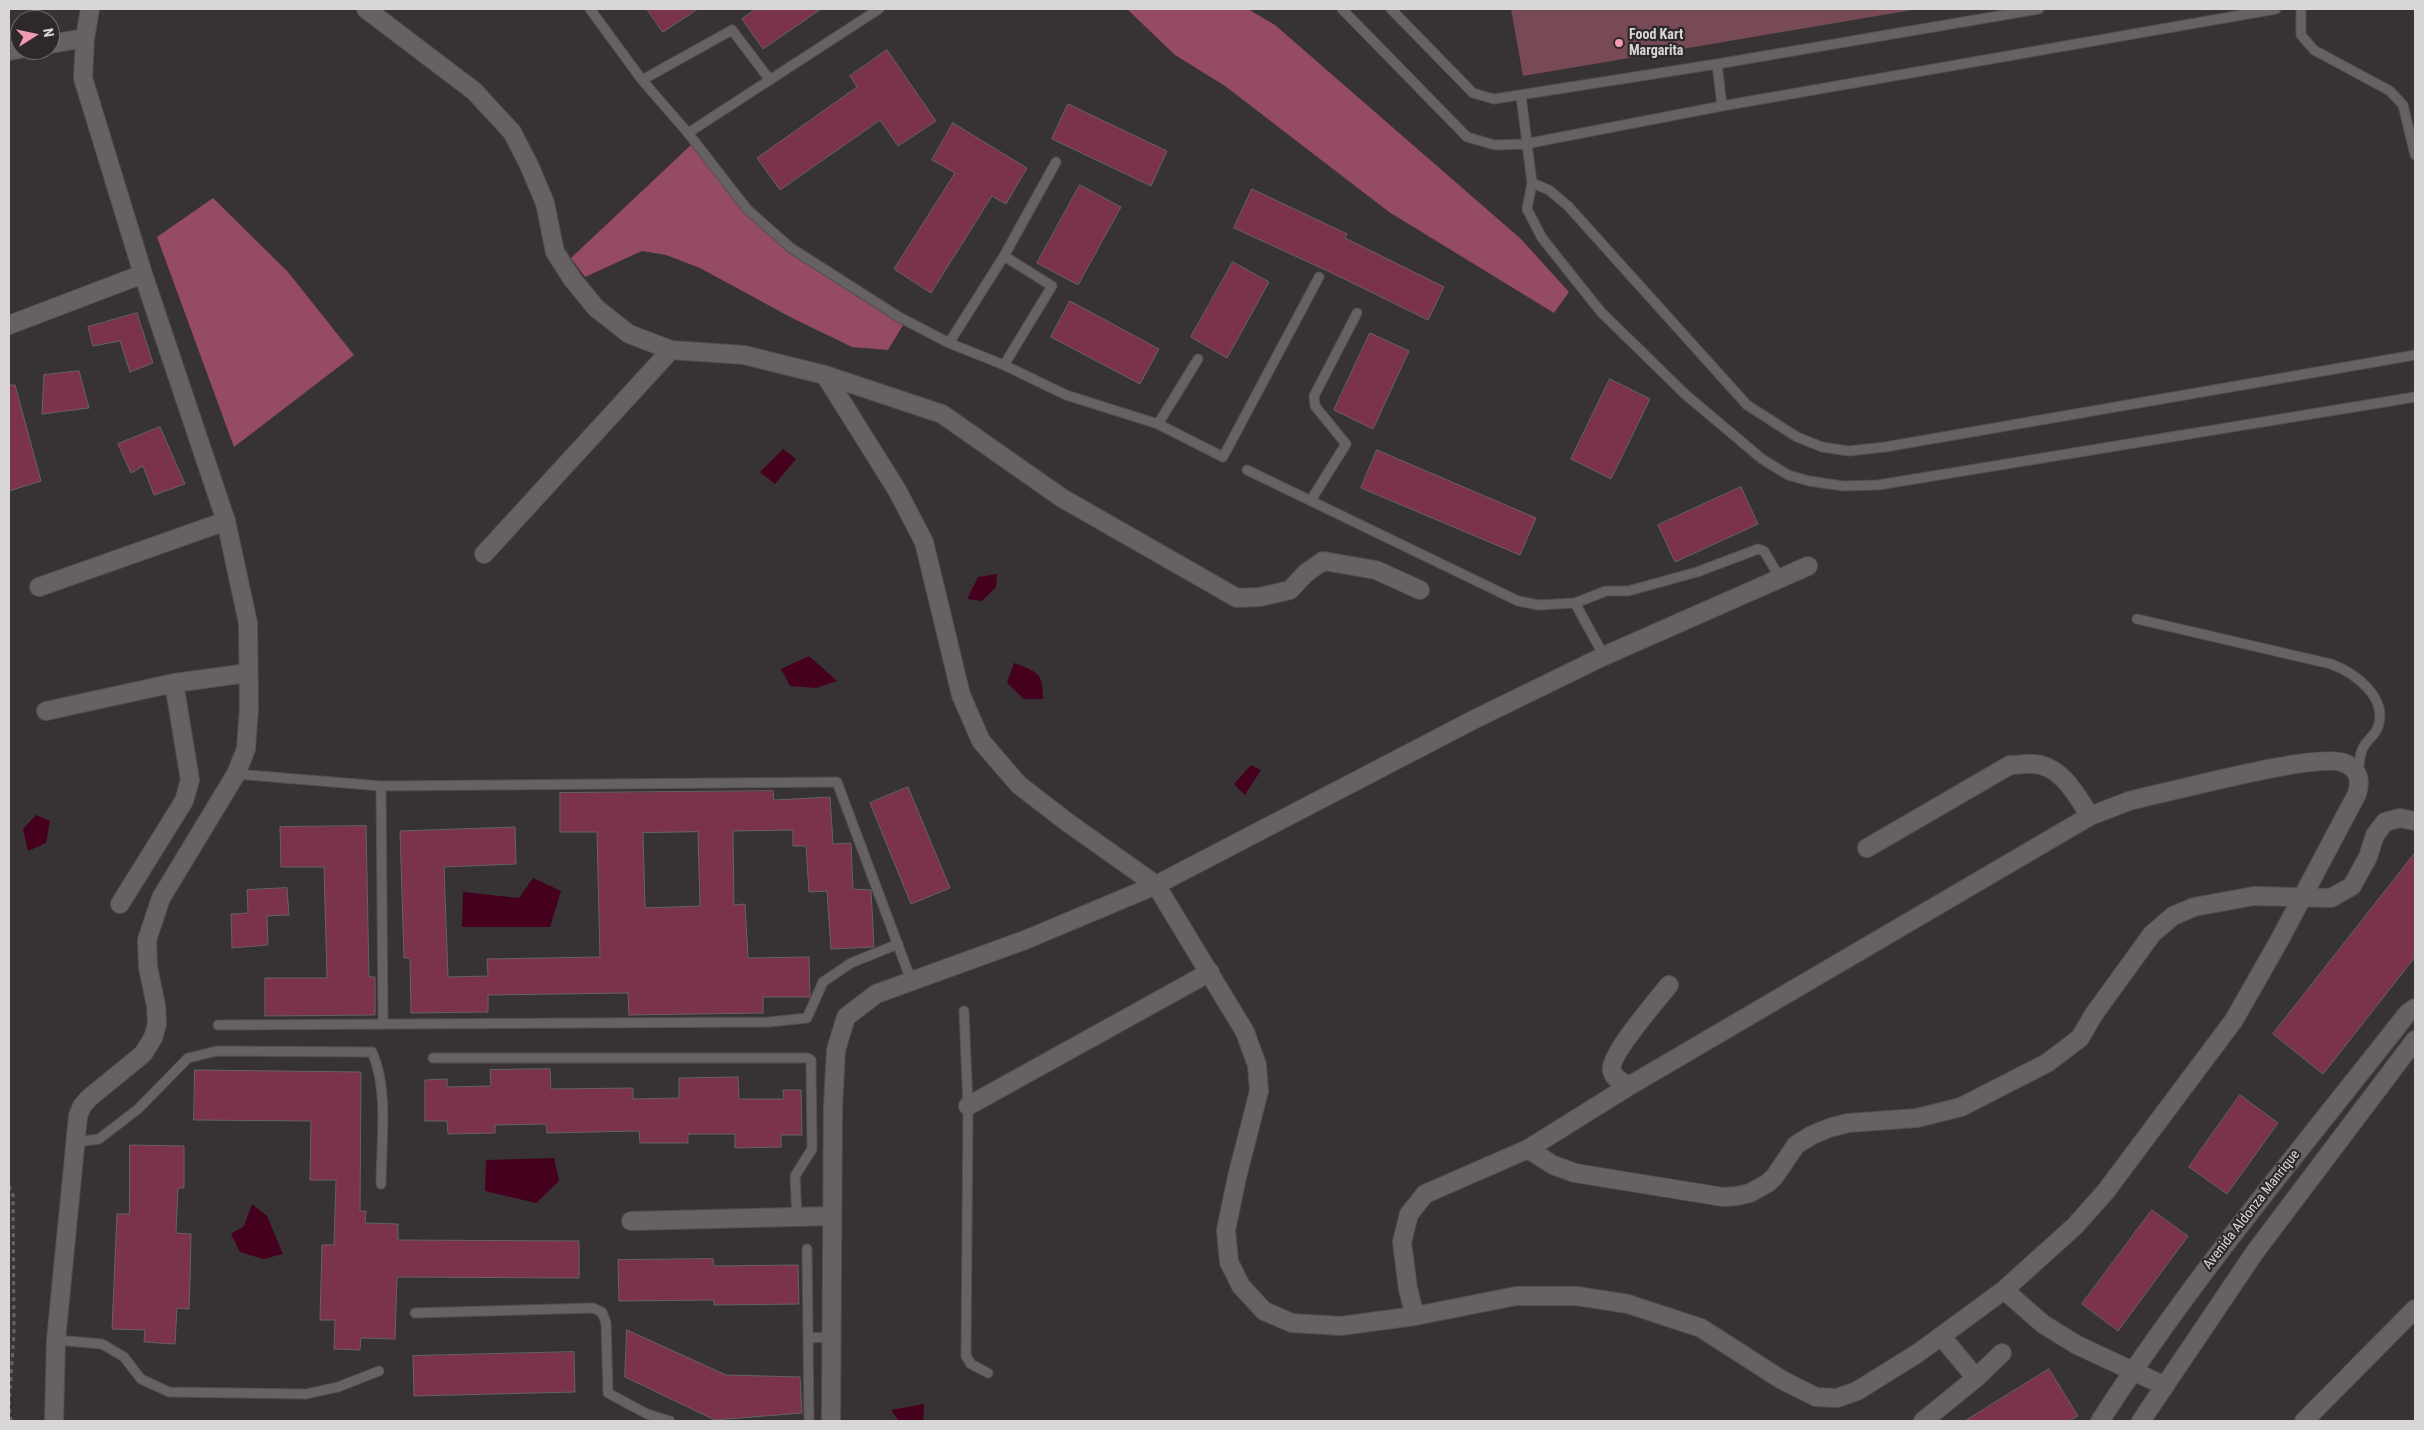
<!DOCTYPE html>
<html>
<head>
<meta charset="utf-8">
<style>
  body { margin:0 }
  #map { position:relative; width:2424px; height:1430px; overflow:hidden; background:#373233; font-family:"Roboto Condensed",sans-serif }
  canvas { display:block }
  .frame { position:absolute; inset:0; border:10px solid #d9d6d7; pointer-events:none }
  .north { position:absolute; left:10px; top:10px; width:50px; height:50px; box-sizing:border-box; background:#2d2829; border:1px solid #726e6f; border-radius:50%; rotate:80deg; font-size:14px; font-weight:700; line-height:20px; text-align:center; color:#d9d6d7 }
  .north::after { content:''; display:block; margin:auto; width:18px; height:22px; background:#f19ab1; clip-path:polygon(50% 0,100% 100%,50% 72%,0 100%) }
</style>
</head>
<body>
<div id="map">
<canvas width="2424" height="1430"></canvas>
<div class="frame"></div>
<div class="north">N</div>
</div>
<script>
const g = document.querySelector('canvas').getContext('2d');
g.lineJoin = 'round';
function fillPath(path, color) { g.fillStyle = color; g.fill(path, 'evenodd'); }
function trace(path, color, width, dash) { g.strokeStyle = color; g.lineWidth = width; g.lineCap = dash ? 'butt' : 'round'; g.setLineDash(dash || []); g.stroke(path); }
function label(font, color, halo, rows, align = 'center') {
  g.font = font + ' "Roboto Condensed",sans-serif'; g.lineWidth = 4.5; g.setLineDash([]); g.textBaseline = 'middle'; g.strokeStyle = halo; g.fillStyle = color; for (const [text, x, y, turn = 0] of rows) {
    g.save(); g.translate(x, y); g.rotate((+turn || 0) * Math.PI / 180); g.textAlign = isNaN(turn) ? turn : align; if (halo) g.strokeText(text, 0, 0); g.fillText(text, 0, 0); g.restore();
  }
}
fillPath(new Path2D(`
  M 1511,9 L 1918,9 L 1523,76 Z`), '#784a56');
fillPath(new Path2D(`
  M 1127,9 L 1248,9 L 1275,25 L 1521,239 L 1569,292 L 1554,313 L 1389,212 L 1225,86 L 1175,55 Z
  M 693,143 L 763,218 L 814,261 L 905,322 L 888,350 L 852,347 L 792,318 L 700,268 L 666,255 L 642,251 L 585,277 L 571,258 Z
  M 213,198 L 288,272 L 354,355 L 234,447 L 157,237 Z`), '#954b61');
fillPath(new Path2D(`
  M 783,449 L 796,459 L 775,484 L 760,472 Z
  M 997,574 L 996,587 L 982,601 L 967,599 L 978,577 Z
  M 809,656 L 837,681 L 816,688 L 790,686 L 781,669 Z
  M 1014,663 C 1037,672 1043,672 1043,699 L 1024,699 L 1007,683 Z
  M 1251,765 L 1261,770 L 1245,795 L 1234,784 Z
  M 36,815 L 50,821 L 46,843 L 28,851 L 23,829 Z
  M 533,878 L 561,891 L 550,927 L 462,927 L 463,892 L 519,898 Z
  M 554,1158 L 559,1181 L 536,1203 L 485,1191 L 486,1160 Z
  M 252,1204 L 267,1216 L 283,1254 L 263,1259 L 240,1252 L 231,1234 L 244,1226 Z
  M 924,1404 L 923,1421 L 899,1421 L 891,1410 Z`), '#45001e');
const building = new Path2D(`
  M 647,9 L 698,9 L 663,32 Z
  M 756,9 L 821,9 L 763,49 L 742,19 Z
  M 887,50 L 936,121 L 898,146 L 880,120 L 780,190 L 757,158 L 857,87 L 850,76 Z
  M 1068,104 L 1167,151 L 1151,186 L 1052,139 Z
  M 953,123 L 1027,168 L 1006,204 L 992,196 L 931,293 L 894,269 L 955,173 L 932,160 Z
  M 1080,185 L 1121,207 L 1078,285 L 1037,263 Z
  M 1252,189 L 1347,234 L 1345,238 L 1444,287 L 1428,320 L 1330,272 L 1234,228 Z
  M 1233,262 L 1269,282 L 1227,358 L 1191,337 Z
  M 1070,301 L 1159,349 L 1140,384 L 1051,337 Z
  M 137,313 L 153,363 L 130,372 L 120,341 L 93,346 L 88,327 Z
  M 1370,333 L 1409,351 L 1373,429 L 1334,410 Z
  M 79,371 L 89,408 L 42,414 L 44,375 Z
  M 1610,379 L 1650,399 L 1611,479 L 1571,459 Z
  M 9,385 L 15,385 L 41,481 L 9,491 Z
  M 160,427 L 185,484 L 154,495 L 143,466 L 131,473 L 118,444 Z
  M 1377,450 L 1536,518 L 1520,555 L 1361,488 Z
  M 1741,487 L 1758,524 L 1675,562 L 1658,525 Z
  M 908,787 L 950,888 L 911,904 L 870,803 Z
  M 773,791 L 774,800 L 830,797 L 833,844 L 851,843 L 853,889 L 871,890 L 874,947 L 831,949 L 827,891 L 809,892 L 806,846 L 793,846 L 793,830 L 733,831 L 734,905 L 745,904 L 748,958 L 809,957 L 810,997 L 763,997 L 763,1013 L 629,1015 L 628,993 L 488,995 L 488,1012 L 411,1013 L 410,958 L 404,958 L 400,831 L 515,827 L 516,864 L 444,867 L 448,977 L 488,976 L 487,959 L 600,957 L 597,832 L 560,832 L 560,793 ZM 698,832 L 700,906 L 645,908 L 643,833 Z
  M 366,826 L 369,977 L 375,977 L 375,1015 L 265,1016 L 265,978 L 327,978 L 324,867 L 281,867 L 280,827 Z
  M 2415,853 L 2415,957 L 2323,1074 L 2273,1034 Z
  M 287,888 L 289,915 L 267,916 L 268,945 L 232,948 L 231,914 L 248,913 L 247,890 Z
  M 550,1069 L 551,1089 L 633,1088 L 633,1099 L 679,1098 L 679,1078 L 738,1077 L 739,1099 L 784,1099 L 783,1090 L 801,1090 L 802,1135 L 781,1135 L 781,1147 L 735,1148 L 735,1134 L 688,1134 L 688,1143 L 640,1143 L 639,1131 L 547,1133 L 546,1124 L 495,1125 L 495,1133 L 448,1134 L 447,1121 L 425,1121 L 425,1080 L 447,1079 L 447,1087 L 491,1086 L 490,1070 Z
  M 195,1070 L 361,1072 L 360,1211 L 366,1211 L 365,1223 L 398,1224 L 398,1240 L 579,1241 L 579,1278 L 397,1277 L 395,1339 L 361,1338 L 360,1350 L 334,1349 L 335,1320 L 320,1320 L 322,1245 L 334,1245 L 336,1180 L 310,1180 L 311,1121 L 194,1120 Z
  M 2240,1095 L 2278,1123 L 2227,1194 L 2189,1167 Z
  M 130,1145 L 184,1146 L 184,1188 L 178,1188 L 176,1233 L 191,1234 L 190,1281 L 189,1309 L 177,1308 L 175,1344 L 144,1342 L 145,1330 L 112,1329 L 117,1214 L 129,1214 Z
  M 2152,1210 L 2188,1236 L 2118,1331 L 2082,1304 Z
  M 713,1259 L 714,1266 L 798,1265 L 799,1304 L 714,1305 L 714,1300 L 619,1301 L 618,1260 Z
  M 627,1330 L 726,1375 L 800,1377 L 802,1413 L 715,1420 L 625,1377 Z
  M 574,1352 L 575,1392 L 414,1396 L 413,1356 Z
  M 2049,1369 L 2078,1416 L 2069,1421 L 1965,1421 Z`);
fillPath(building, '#7a334a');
trace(building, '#686264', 1);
const lane = new Path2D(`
  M 590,9 L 642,80 L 688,133 L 747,209 L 791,248 L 899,317 L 949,343 L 1004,365 L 1066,395 L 1158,424 L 1223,457 L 1319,277
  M 1342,9 L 1467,137 L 1495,145 L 1525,144 L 1722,106 L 2276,9
  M 1391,9 L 1473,93 L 1494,99 L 1717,64 L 2039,9
  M 2301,9 L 2301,35 L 2314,50 L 2390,91 L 2403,105 L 2415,155
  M 1717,64 L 1722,106
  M 642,80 L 732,30 L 770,80
  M 1521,96 L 1532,183 L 1527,209 L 1542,238 L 1601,312 L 1686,395 L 1762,459 L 1788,475 L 1809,481 L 1843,486 L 1878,485 L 2415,397
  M 688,133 L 879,9
  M 1532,183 L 1549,190 L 1568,206 L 1747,405 L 1797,437 L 1822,447 L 1849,451 L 1885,447 L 2415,355
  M 949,343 L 1004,256 L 1056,162
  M 1004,365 L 1052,286 L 1004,256
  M 1158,424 L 1198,359
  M 1247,470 L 1518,601 L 1539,605 L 1575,603 L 1606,591 L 1628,591 L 1697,572 L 1758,549 L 1764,551 L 1780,578
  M 1311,500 L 1346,444 L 1315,406 L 1314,396 L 1357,313
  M 1575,603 L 1604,656
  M 2137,619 L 2331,664 C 2355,673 2388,697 2378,727 C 2375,736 2365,741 2362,750 C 2359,757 2360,765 2357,772
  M 236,774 L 381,786 L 837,782 L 911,980
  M 381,786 L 383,1023
  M 964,1011 L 968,1106 L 966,1356 L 971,1364 L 988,1373
  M 218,1025 L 769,1022 L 807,1018 L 823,982 L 851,963 L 898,944
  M 433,1058 L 808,1058 L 811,1060 L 812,1149 L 795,1176 L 797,1217
  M 76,1142 L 99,1139 L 138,1109 L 188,1058 L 217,1051 L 372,1052 C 389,1089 381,1144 381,1184
  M 807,1249 L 809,1421
  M 415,1313 L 593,1308 L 602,1312 L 606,1323 L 608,1393 L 647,1414 L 670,1421
  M 808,1338 L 831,1337
  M 56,1340 L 102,1344 L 124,1357 L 141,1379 L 169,1392 L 306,1394 L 338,1387 L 379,1371`);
const street = new Path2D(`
  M 366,9 L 474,91 L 512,132 L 529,165 L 545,203 L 555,252 L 573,280 L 596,308 L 629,334 L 671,350 L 744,355 L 825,375 L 942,414 L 1062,498 L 1237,598 L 1260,597 L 1290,590 L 1306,573 L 1323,561 L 1376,570 L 1420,590
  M 50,44 L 85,38
  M 9,51 L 20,49
  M 9,325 L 143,274
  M 825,375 L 897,490 L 924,542 L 961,695 L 981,741 L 1019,785 L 1067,822 L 1156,885 L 1245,1032 L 1257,1065 L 1259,1091 L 1237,1177 L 1226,1230 L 1229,1262 L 1241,1286 L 1264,1311 L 1292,1323 L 1341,1326 L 1415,1316 L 1516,1296 L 1577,1296 L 1628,1304 L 1701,1328 L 1782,1380 L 1816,1397 L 1837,1398 L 1857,1391 L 1918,1353 L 2004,1290 L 2075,1226 L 2106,1191 L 2234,1020 L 2279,941 L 2357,794 C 2361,781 2359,768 2344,763 C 2318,752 2184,789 2149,796 L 2129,801 L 2090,816 L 1629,1086 L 1528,1149 L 1425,1194 L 1409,1214 L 1402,1242 L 1408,1289 L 1415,1316
  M 484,554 L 671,350
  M 39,587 L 226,521
  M 46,711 L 174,683 L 248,673
  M 1867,848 L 2010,765 C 2018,765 2027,763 2034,764 C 2062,766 2077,796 2090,816
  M 120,904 L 184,801 L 190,780 L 174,683
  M 1629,1086 C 1622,1082 1614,1079 1612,1071 C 1608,1056 1658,999 1669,985
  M 968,1106 L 1210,972
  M 1528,1149 L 1553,1165 L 1575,1173 L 1723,1197 L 1737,1196 L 1750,1193 L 1768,1183 L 1775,1176 L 1796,1145 L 1812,1135 L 1829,1128 L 1848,1123 L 1917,1118 L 1961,1107 L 2047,1063 L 2080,1038 L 2094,1014 L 2152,934 L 2173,916 L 2194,907 L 2254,896 L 2331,898 L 2352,886 L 2368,857 L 2375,835 L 2385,822 L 2400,818 L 2415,821
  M 631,1221 L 832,1216
  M 2004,1290 L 2043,1324 L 2077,1345 L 2165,1386
  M 1941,1336 L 1976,1378
  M 54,1421 L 56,1340 L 78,1116 L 82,1106 L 89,1098 L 143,1054 L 153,1038 L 157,1024 L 156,1006 L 148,967 L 147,940 L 161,898 L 236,774 L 246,749 L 249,708 L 248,623 L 226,521 L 143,274 L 83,78 L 85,38 L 90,9
  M 831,1421 L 833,1106 L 836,1050 L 846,1017 L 876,994 L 1025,940 L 1156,885 L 1473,720 L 1604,656 L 1808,566
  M 1923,1421 L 1976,1378 L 2002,1353
  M 2100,1421 C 2192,1278 2302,1148 2407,1014 L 2415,1008
  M 2141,1421 L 2255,1252 L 2415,1040
  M 2304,1421 L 2415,1309`);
trace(lane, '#534f50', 11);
trace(street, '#534f50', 20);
trace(new Path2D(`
  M 9,1186 L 13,1195 L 14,1333 L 9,1406 L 11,1421`), '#686465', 3, [4, 4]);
trace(lane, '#666162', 9);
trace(street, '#666162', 18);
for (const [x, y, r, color] of [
  [1619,43,5,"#f19ab1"]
]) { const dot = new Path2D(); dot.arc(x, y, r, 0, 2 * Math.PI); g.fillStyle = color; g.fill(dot); trace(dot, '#2d2829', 2); }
label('bold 14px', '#d9d6d7', '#2d2829', [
  ["Food Kart",1629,35],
  ["Margarita",1629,51]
], 'left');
label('14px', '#d9d6d7', '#2d2829', [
  ["Avenida Aldonza Manrique",2252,1210,-52]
]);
</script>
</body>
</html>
